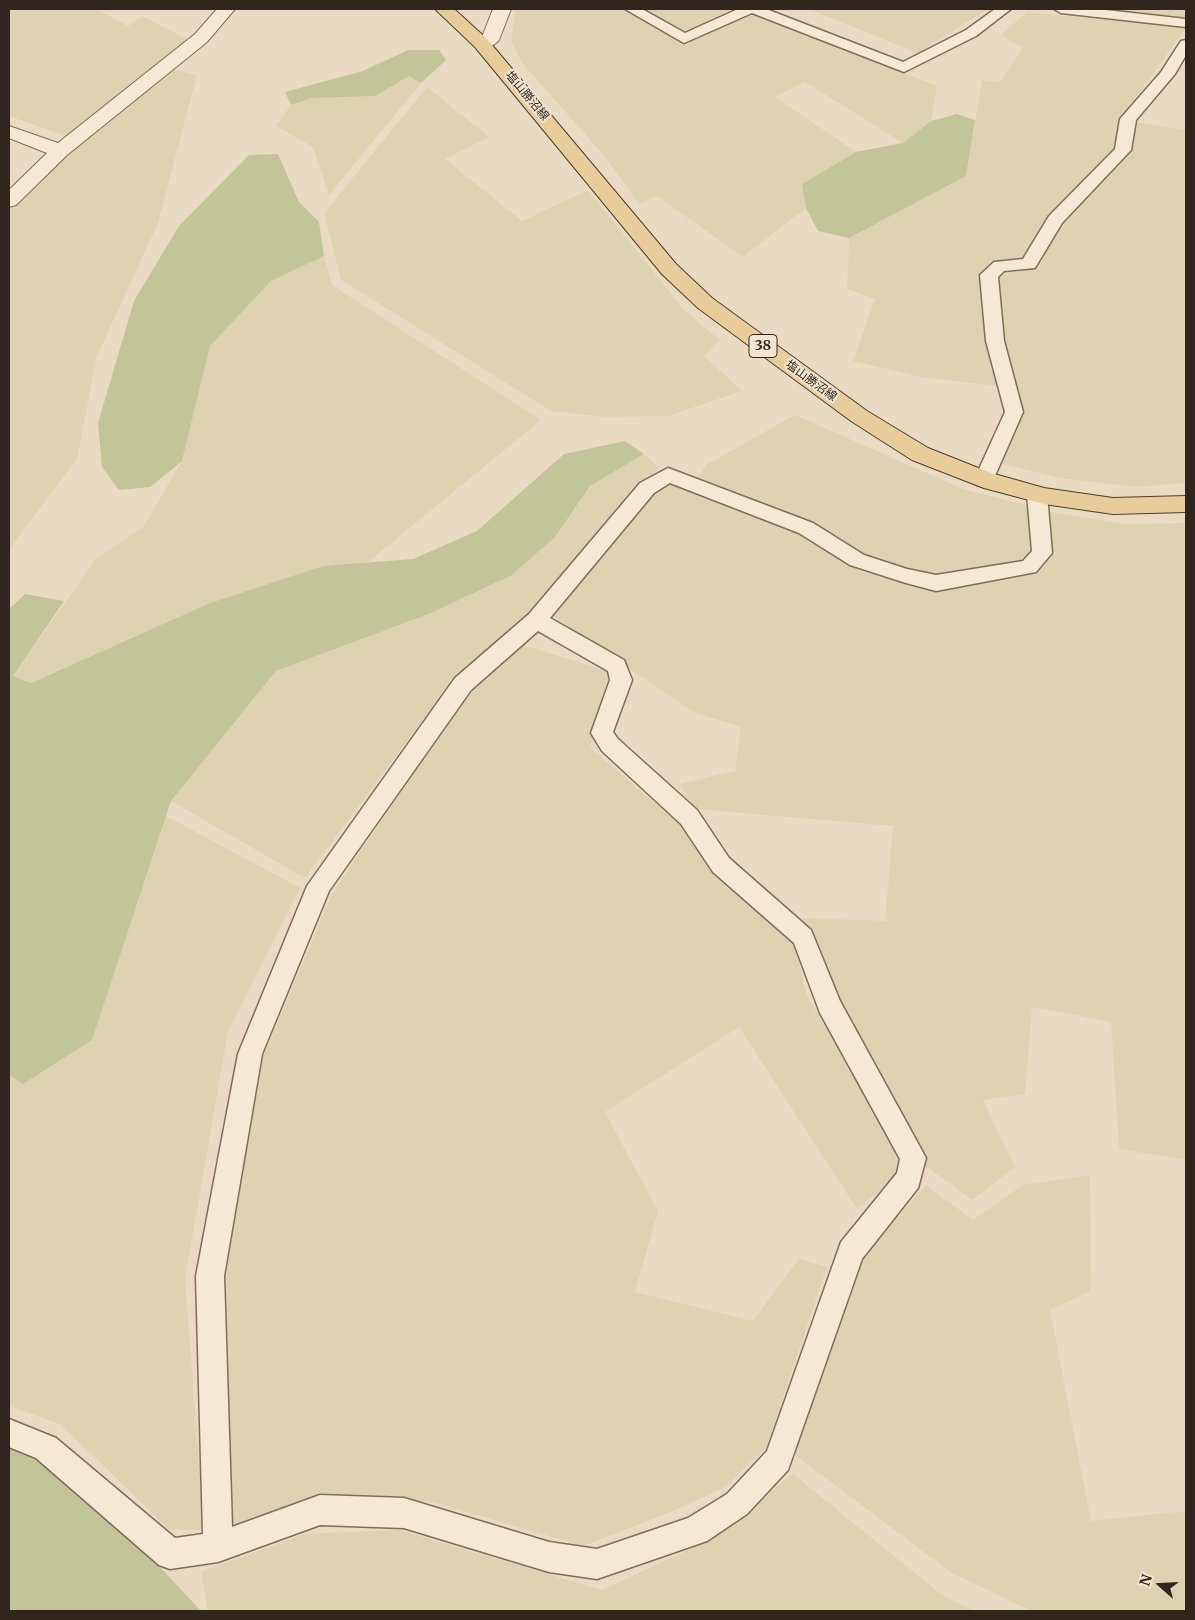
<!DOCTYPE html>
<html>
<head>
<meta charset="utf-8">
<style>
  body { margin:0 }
  #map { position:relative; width:1195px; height:1620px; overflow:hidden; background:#e9dbc1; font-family:Merriweather,serif }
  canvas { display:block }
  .frame { position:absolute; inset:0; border:10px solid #31261d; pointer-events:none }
  .north { position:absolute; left:1135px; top:1560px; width:50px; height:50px; -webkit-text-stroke:4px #f1e5d0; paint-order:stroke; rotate:289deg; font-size:14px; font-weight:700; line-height:20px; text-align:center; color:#31261d }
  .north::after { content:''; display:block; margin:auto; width:18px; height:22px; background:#31261d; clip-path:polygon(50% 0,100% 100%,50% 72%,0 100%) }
</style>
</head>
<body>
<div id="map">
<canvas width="1195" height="1620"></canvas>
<div class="frame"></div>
<div class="north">N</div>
</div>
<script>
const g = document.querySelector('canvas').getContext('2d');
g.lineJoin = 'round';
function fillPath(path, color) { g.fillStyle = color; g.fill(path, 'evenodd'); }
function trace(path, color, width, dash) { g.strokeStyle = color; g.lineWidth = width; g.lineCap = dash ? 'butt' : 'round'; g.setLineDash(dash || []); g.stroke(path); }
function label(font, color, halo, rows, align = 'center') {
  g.font = font + ' Merriweather,"Noto Sans JP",serif'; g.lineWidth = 4; g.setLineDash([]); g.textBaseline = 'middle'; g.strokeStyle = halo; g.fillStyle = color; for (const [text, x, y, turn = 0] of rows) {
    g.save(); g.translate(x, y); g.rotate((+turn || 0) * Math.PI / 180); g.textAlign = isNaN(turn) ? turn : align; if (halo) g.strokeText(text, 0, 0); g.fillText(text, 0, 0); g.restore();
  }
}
fillPath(new Path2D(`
  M 9,9 L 96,9 L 128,26 L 142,16 L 189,40 L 68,137 L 9,116 Z
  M 516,9 L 625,9 L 686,44 L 752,13 L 937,86 L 931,121 L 903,143 L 805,82 L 775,97 L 856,152 L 802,184 L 806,208 L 743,257 L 657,196 L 639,204 L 601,152 L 523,64 L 511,41 Z
  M 640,9 L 732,9 L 684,34 Z
  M 809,9 L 988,9 L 917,53 Z
  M 1080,9 L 1186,9 L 1186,21 Z
  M 1027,12 L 1186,28 L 1124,114 L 1118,147 L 1050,213 L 1023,258 L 996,261 L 979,274 L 998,386 L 921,377 L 853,361 L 875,299 L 847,289 L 849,238 L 966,176 L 982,80 L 1000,82 L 1023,48 L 1001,35 Z
  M 168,68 L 197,75 L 158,223 L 97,356 L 77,459 L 9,550 L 9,199 Z
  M 409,76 L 421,83 L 329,195 L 313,147 L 276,126 L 291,105 L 311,98 L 374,96 Z
  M 427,87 L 489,137 L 445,159 L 522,221 L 588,190 L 684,310 L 720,340 L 704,356 L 742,391 L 668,416 L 607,417 L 551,411 L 341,280 L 324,213 Z
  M 1134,122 L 1186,130 L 1186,483 L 1135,487 L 1060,478 L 999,463 L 1021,413 L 999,336 L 993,285 L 1002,274 L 1039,268 L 1051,237 L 1125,154 Z
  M 324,256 L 332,285 L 541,420 L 368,562 L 323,566 L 210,603 L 30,683 L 13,676 L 96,559 L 143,527 L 182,461 L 210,346 L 271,281 Z
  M 795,415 L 963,489 L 1030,506 L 1031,552 L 1017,564 L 930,575 L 868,558 L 812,521 L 697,480 L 706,465 Z
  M 644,454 L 659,468 L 633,490 L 529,613 L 452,681 L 305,878 L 171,801 L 276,671 L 429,614 L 512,575 L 555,537 L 590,486 Z
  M 676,483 L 802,534 L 859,571 L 939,591 L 1039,571 L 1052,557 L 1050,512 L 1124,524 L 1186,523 L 1186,1160 L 1119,1149 L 1111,1022 L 1032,1007 L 1025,1094 L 983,1100 L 1015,1167 L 972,1200 L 927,1167 L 839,1009 L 802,918 L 885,921 L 893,826 L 696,809 L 679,784 L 735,771 L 741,727 L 695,713 L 551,615 L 659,488 Z
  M 523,645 L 610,672 L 590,748 L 677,822 L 719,881 L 793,938 L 807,996 L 900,1151 L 897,1177 L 857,1209 L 739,1027 L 605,1112 L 658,1211 L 635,1292 L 753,1321 L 799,1259 L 827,1267 L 766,1448 L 725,1487 L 678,1509 L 583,1546 L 433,1502 L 316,1496 L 229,1526 L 222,1274 L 263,1057 L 333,892 L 462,701 Z
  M 166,816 L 300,888 L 228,1032 L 185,1279 L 204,1530 L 169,1529 L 60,1424 L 9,1406 L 9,1075 L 23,1084 L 92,1040 Z
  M 1090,1175 L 1091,1291 L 1050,1310 L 1091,1521 L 1186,1511 L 1186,1611 L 1031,1611 L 950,1572 L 794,1454 L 859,1262 L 926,1185 L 973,1220 L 1023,1185 Z
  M 793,1474 L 942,1595 L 974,1611 L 208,1611 L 201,1572 L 304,1534 L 399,1530 L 602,1590 L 710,1540 Z`), '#ddd3b0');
fillPath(new Path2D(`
  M 408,50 L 439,50 L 446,60 L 421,83 L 409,76 L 375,96 L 311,98 L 291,105 L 285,92 L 363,71 Z
  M 957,114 L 975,120 L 966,176 L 849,238 L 818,231 L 806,208 L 802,184 L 856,152 L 903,143 L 931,121 Z
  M 278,154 L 299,202 L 319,222 L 324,256 L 271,281 L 210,346 L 182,461 L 150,487 L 119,490 L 102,467 L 98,423 L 134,301 L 179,226 L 249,155 Z
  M 625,441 L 644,454 L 590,486 L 555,537 L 512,575 L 429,614 L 276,671 L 171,801 L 92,1040 L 23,1084 L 9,1075 L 9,609 L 25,594 L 64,601 L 13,676 L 31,683 L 210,603 L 323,566 L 413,559 L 477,531 L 564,454 Z
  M 9,1438 L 56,1455 L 201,1611 L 9,1611 Z`), '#c2c597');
const service = new Path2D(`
  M 625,9 L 642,9 L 685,33 L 738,9 L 766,9 L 903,62 L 966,30 L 995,9 L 1011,9 L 976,36 L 904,72 L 752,13 L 684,43 Z
  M 1054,9 L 1097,9 L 1186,19 L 1186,27 L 1061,13 Z
  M 1186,40 L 1186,55 L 1175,74 L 1136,120 L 1131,150 L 1062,223 L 1035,268 L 1004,271 L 998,277 L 1004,341 L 1023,412 L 991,485 L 984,487 L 977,485 L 974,480 L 1005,412 L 986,341 L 980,275 L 994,262 L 1023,259 L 1049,216 L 1115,149 L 1120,119 L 1161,72 L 1181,41 Z
  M 668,468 L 813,523 L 864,555 L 907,569 L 936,575 L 1023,561 L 1032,551 L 1027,494 L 1030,489 L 1037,487 L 1044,489 L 1047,494 L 1052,553 L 1036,572 L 936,591 L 906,583 L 850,565 L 799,533 L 670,483 L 654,493 L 550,618 L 624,660 L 632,680 L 613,732 L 618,739 L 697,810 L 729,858 L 811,930 L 840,1001 L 926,1158 L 918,1188 L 862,1259 L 788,1470 L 747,1514 L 707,1541 L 597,1579 L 549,1572 L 404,1528 L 320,1525 L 218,1562 L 170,1569 L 159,1565 L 36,1458 L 9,1447 L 9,1419 L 56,1438 L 175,1538 L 203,1534 L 196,1276 L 238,1054 L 307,886 L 455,678 L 529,614 L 640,483 ZM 538,631 L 608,671 L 610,680 L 591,733 L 602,751 L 681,824 L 713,872 L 794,943 L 820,1013 L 900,1159 L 897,1173 L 841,1242 L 767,1451 L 727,1494 L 688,1518 L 597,1549 L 549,1542 L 404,1498 L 320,1495 L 232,1527 L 224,1276 L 262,1054 L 329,891 L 471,690 Z`);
const minor = new Path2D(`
  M 217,9 L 235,9 L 207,42 L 67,155 L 16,205 L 9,207 L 9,190 L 47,153 L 9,138 L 9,126 L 58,143 L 195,34 Z
  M 493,9 L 511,9 L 499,40 C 494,47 483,49 475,47 L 472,43 L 475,39 L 482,37 Z`);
const primary = new Path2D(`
  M 435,9 L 454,9 L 487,39 L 676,264 L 712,298 L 867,411 L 928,448 L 991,473 L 1044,488 L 1113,498 L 1186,496 L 1186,512 L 1113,514 L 1044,504 L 984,488 L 912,460 L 851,421 L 698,308 L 662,274 L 475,47 Z`);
trace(service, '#806c5b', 3);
trace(minor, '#806c5b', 2);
trace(primary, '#4e3c2f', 2);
fillPath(service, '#f4e9d3');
fillPath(minor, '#f4e9d3');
fillPath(primary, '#e9cc9c');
label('12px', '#31261d', '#f1e5d0', [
  ["塩山勝沼線",527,96,50],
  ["塩山勝沼線",811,381,36]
]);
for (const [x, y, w] of [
  [763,346,28]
]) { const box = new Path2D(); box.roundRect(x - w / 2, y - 11.5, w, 23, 4); g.fillStyle = '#f1e5d0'; g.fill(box); trace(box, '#31261d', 1); }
label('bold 14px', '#31261d', null, [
  ["38",763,346]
]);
</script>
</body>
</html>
